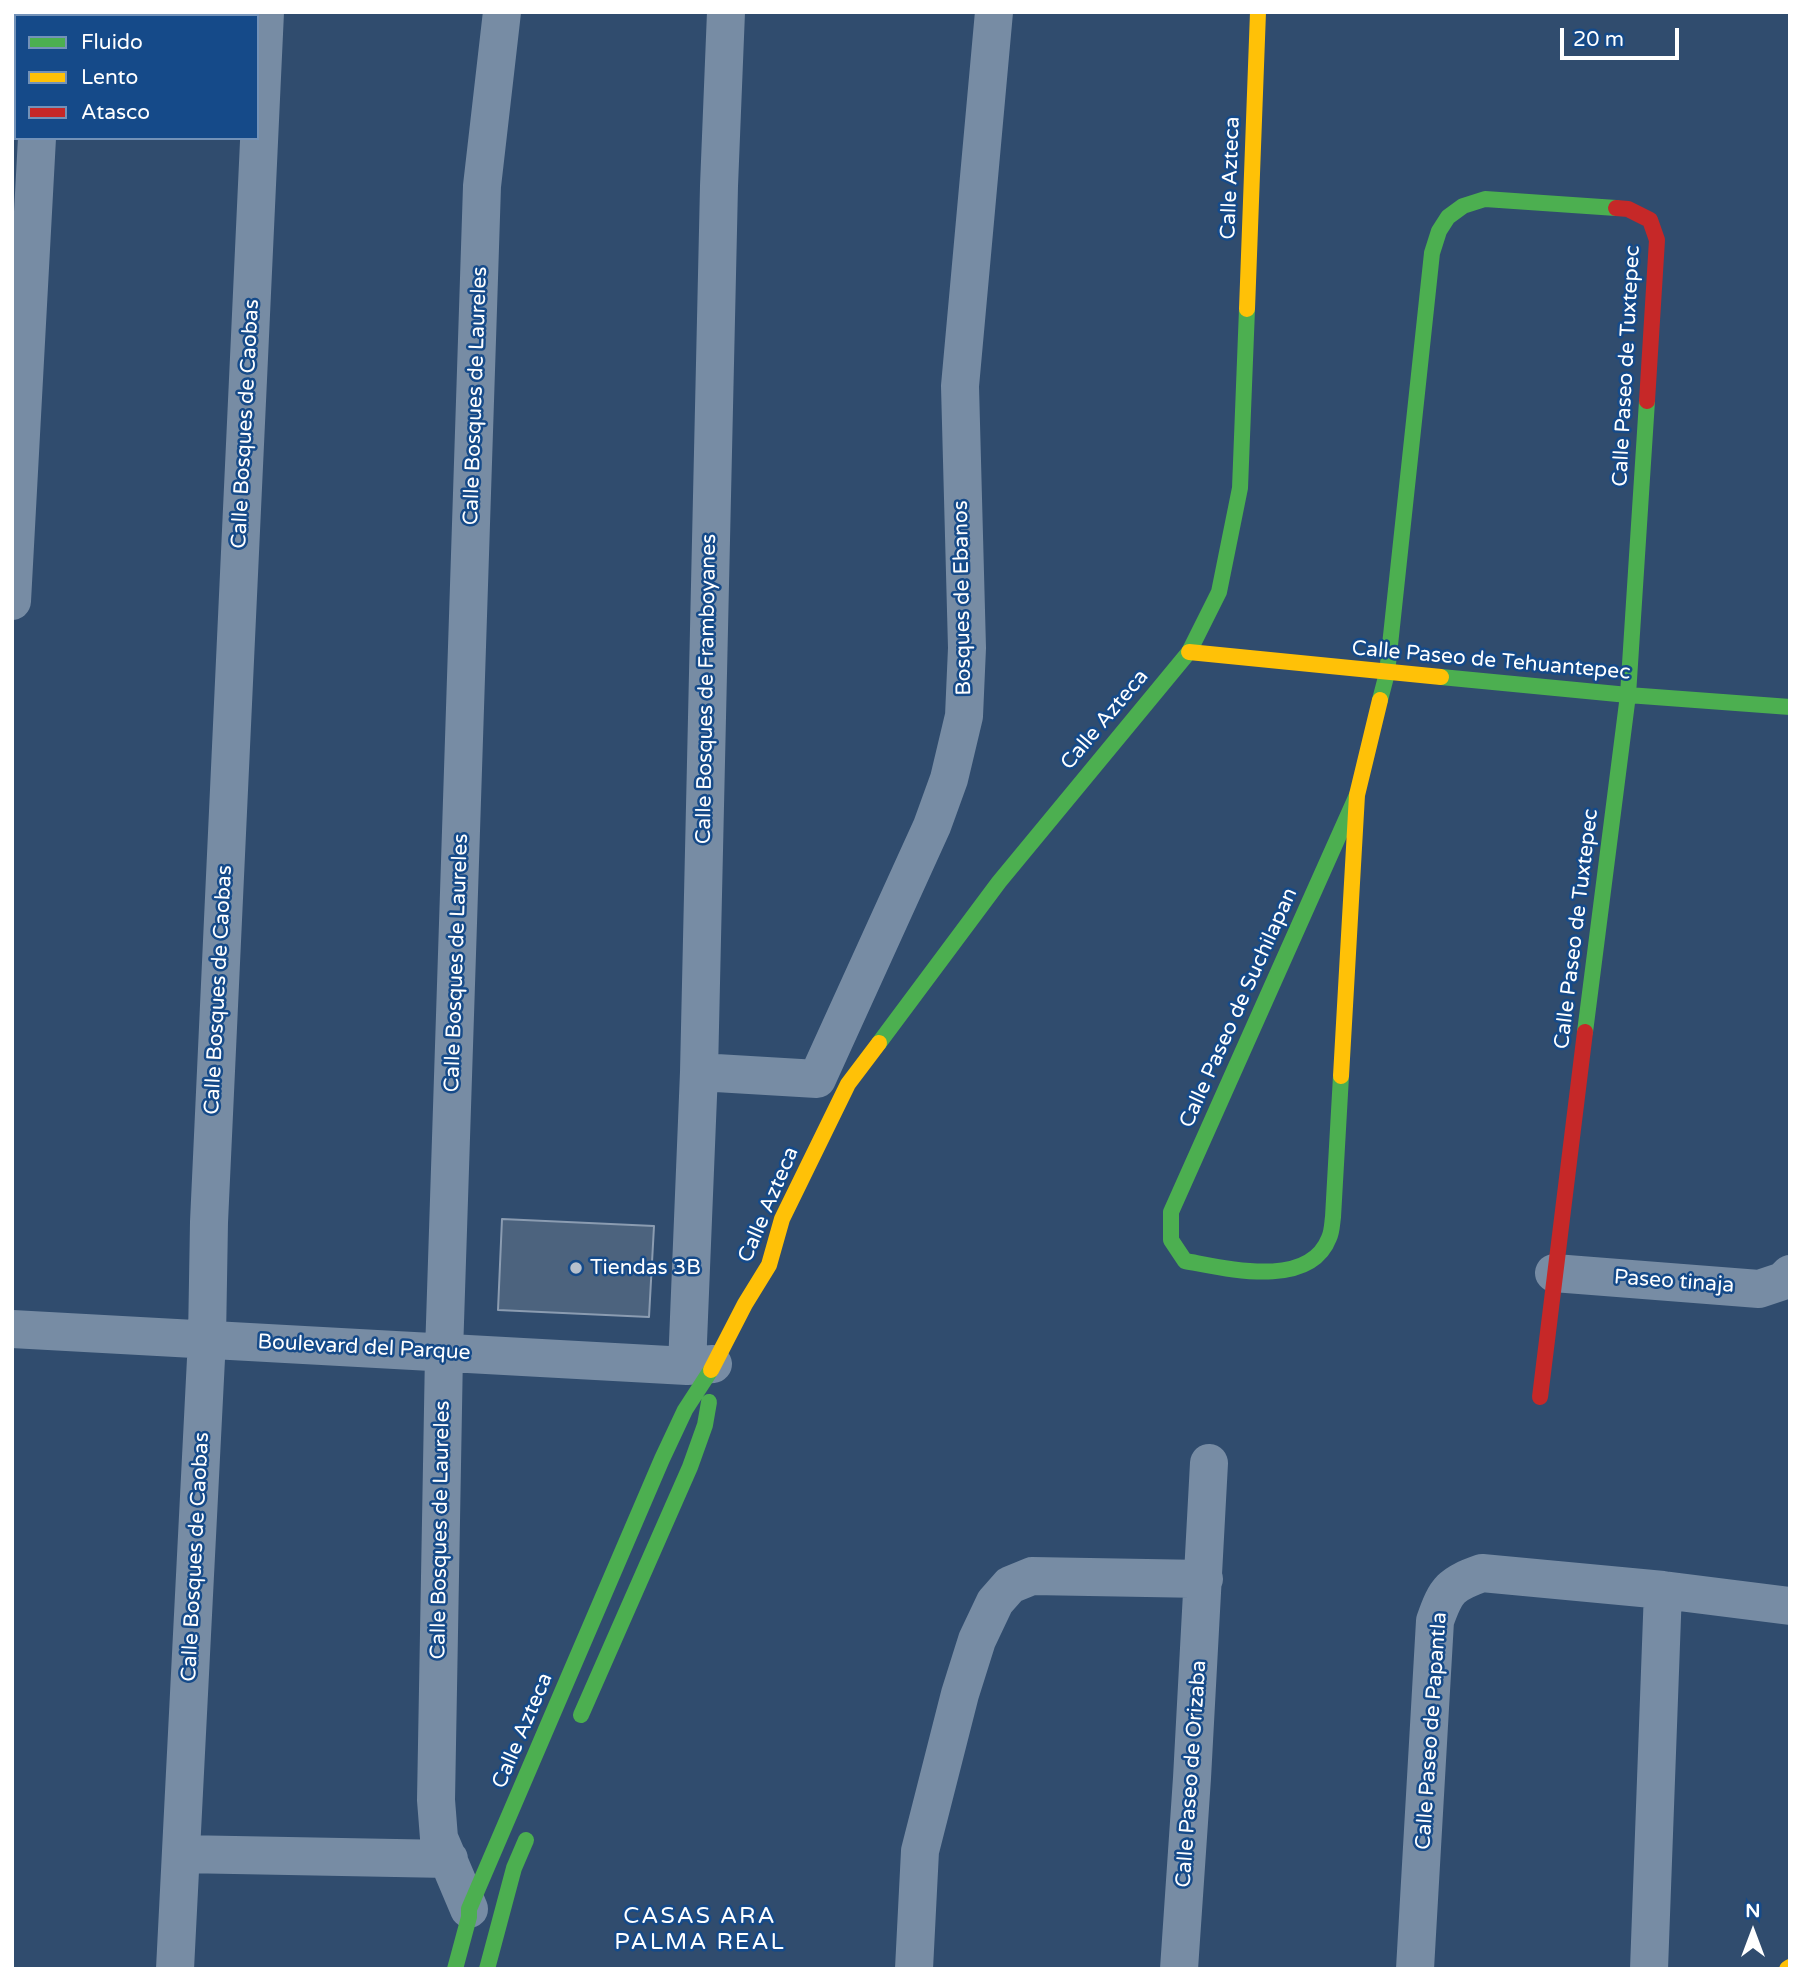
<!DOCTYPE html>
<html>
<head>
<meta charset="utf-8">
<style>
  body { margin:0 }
  #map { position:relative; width:1802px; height:1981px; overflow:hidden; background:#304c6e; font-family:"Varela Round",sans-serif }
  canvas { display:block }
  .frame { position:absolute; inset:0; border:14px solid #fff; pointer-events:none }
  .legend { position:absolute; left:14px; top:14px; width:245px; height:126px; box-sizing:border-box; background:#154a89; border:2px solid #7392b8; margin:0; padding:9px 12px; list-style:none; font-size:21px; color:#fff }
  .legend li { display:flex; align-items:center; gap:14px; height:35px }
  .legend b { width:35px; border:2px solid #7392b8 }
  .north { position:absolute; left:1718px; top:1897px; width:70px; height:70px; -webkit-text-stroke:5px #154a89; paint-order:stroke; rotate:0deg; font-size:19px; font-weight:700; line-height:28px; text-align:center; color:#fff }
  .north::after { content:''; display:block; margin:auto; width:24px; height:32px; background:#fff; clip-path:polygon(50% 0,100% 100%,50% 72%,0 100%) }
  .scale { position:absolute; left:1560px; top:28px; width:119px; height:32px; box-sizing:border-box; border:4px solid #fff; border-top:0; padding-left:9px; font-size:21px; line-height:24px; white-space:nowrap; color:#fff; -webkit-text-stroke:5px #154a89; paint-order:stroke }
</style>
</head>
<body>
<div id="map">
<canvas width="1802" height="1981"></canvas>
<div class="frame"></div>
<ul class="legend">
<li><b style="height:9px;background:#4caf50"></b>Fluido</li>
<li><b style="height:9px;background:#ffc107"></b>Lento</li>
<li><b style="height:9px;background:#c62828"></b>Atasco</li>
</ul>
<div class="north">N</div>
<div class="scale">20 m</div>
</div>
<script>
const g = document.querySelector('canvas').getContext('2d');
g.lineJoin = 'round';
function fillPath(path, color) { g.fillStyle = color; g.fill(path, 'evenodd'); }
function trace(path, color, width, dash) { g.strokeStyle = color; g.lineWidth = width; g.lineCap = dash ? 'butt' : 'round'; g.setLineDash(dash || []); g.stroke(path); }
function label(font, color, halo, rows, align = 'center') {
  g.font = font + ' "Varela Round",sans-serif'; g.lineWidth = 5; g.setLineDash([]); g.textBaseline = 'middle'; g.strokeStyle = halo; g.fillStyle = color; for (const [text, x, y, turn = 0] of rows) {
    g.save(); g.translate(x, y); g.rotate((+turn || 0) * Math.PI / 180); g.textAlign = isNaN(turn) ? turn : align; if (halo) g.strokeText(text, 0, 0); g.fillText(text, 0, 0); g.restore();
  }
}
const building = new Path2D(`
  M 502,1219 L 654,1226 L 649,1317 L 498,1310 Z`);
fillPath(building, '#4c637e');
trace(building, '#8b9cb1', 2);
trace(new Path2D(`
  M 43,16 L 44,12
  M 12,601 L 37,138
  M 699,1072 L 817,1079 L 932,826 L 949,779 L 964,716 L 967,648 L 960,386 L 994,12
  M 1554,1273 L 1759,1289 L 1783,1281 L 1790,1274
  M 12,1329 L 687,1366 L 713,1364
  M 687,1366 L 699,1072 L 719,186 L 726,12
  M 181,1854 L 449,1859
  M 469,1909 L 439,1838 L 436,1800 L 444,1353 L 482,186 L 502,12
  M 175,1969 L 207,1339 L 209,1222 L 265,12
  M 914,1969 L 920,1851 L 960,1694 L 977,1640 L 995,1602 L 1010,1585 L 1032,1576 L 1204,1579
  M 1179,1969 L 1192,1778 L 1209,1463
  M 1415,1969 L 1435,1621 C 1446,1589 1451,1584 1482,1573 L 1663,1590 L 1790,1606
  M 1649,1969 L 1663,1590`), '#778ca4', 38);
trace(new Path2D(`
  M 1441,677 L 1628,695 L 1790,707
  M 1380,700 L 1387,673 L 1432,253 L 1439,231 L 1448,217 L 1463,206 L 1485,199 L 1616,208
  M 1585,1032 L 1628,695 L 1647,401
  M 879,1043 L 999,882 L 1189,652 L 1219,592 L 1240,488 L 1247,309
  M 1341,1076 L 1333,1217 C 1332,1224 1332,1232 1329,1238 C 1309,1290 1225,1268 1185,1261 L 1171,1240 L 1171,1212 L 1357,795
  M 581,1715 L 690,1467 L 705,1425 L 709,1402
  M 455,1969 L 469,1917 L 469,1909 L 662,1459 L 685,1410 L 711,1370
  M 487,1969 L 514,1868 L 526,1840`), '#4caf50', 16);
trace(new Path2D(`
  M 1247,309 L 1258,12
  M 1189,652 L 1441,677
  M 1341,1076 L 1357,795 L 1380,700
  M 711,1370 L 745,1304 L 769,1265 L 782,1219 L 848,1084 L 879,1043
  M 1787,1969 L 1790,1967`), '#ffc107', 16);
trace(new Path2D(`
  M 1616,208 L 1628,209 L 1650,220 L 1657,240 L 1647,401
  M 1540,1397 L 1585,1032`), '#c62828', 16);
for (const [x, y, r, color] of [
  [576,1268,7,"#b7c0cc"]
]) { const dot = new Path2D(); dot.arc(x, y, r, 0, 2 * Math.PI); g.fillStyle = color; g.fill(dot); trace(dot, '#154a89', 2.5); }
label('21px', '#fff', '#154a89', [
  ["Calle Azteca",1231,178,-88],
  ["Calle Paseo de Tuxtepec",1627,366,-87],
  ["Calle Bosques de Laureles",476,396,-88],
  ["Calle Bosques de Caobas",246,424,-87],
  ["Bosques de Ebanos",963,598,-91],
  ["Calle Paseo de Tehuantepec",1491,661,5],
  ["Calle Bosques de Framboyanes",707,689,-89],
  ["Calle Azteca",1105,720,-50],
  ["Calle Paseo de Tuxtepec",1577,929,-83],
  ["Calle Bosques de Laureles",457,963,-88],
  ["Calle Bosques de Caobas",219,990,-87],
  ["Calle Paseo de Suchilapan",1239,1008,-66],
  ["Calle Azteca",769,1205,-67],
  ["Paseo tinaja",1674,1282,4],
  ["Boulevard del Parque",364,1348,3],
  ["Calle Bosques de Laureles",441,1530,-89],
  ["Calle Bosques de Caobas",196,1557,-87],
  ["Calle Azteca",523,1731,-67],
  ["Calle Paseo de Papantla",1432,1731,-86],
  ["Calle Paseo de Orizaba",1192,1774,-86]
]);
label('21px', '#fff', '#154a89', [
  ["Tiendas 3B",590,1268]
], 'left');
g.letterSpacing = '2px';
label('23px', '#fff', '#154a89', [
  ["CASAS ARA",700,1917],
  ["PALMA REAL",700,1943]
]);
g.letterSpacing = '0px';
</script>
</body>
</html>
